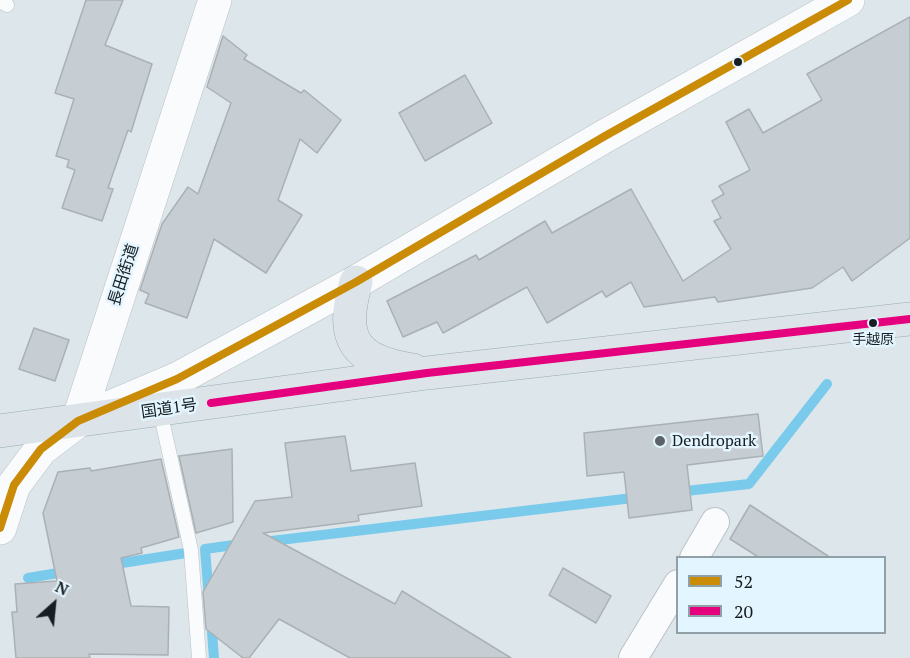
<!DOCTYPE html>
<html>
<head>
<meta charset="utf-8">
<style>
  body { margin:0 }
  #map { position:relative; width:910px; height:658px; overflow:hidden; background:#dce6eb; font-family:"PT Serif",serif }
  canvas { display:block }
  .legend { position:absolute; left:676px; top:556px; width:210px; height:78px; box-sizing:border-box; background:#e3f5fe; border:2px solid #919fa6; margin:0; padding:8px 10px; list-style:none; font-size:18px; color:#171d21 }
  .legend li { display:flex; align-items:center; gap:12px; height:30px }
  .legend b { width:30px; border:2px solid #919fa6 }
  .north { position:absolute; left:24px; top:574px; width:60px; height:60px; -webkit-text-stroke:4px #e3f5fe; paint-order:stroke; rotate:27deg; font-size:16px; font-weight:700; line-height:24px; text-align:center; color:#171d21 }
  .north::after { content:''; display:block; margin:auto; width:21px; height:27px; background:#171d21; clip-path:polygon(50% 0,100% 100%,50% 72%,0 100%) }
</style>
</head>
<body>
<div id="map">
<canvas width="910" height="658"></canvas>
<ul class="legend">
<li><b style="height:8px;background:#ca8b07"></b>52</li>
<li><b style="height:8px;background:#e5007d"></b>20</li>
</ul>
<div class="north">N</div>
</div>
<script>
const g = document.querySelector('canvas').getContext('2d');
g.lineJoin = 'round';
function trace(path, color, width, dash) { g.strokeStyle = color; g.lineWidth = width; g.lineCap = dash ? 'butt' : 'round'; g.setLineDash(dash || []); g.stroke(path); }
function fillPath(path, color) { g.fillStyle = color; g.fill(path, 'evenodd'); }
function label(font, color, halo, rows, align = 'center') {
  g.font = font + ' "PT Serif","Noto Sans JP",serif'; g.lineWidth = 5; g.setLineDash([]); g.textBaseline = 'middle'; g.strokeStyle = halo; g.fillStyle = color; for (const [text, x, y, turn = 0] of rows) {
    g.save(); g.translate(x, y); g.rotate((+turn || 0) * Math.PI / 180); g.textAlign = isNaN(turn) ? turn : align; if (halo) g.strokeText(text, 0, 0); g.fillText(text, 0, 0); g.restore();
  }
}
trace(new Path2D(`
  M 677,492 L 749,484 L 827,384
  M 263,542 L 641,497
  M 109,565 L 186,553
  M 28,578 L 70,571
  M 209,598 L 205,549 L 241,544
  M 211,619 L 214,658`), '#7acaec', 10);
const building = new Path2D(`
  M 86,0 L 123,0 L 105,45 L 152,64 L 131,132 L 128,130 L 108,188 L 113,189 L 102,221 L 62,208 L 75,170 L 67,167 L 69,160 L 56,156 L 74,99 L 55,93 Z
  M 910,17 L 910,238 L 852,281 L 843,267 L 812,288 L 718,302 L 715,297 L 644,307 L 631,282 L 606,297 L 602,291 L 547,323 L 527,287 L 443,333 L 437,322 L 403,337 L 387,301 L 476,255 L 479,260 L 545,221 L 552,233 L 631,189 L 683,281 L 731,249 L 714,221 L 721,218 L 712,201 L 724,194 L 719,186 L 750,170 L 726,122 L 749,109 L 763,133 L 822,100 L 807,74 Z
  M 223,36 L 247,55 L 244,59 L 301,93 L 304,90 L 341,120 L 317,153 L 300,139 L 278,200 L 302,215 L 266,273 L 214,239 L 187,318 L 145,303 L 149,294 L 140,290 L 162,224 L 188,187 L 198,194 L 231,103 L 207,87 Z
  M 465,75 L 492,123 L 425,161 L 399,113 Z
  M 34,328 L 69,340 L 55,381 L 19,369 Z
  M 758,414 L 763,456 L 687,465 L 692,510 L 629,518 L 624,472 L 587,476 L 584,433 Z
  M 345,436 L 351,471 L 415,463 L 422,506 L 358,515 L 359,521 L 263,533 L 395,604 L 402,591 L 511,658 L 350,658 L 279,619 L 249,658 L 243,658 L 206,629 L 203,592 L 255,501 L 292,497 L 285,443 Z
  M 232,449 L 233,522 L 196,533 L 179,456 Z
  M 161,459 L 179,537 L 141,548 L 142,553 L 121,558 L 131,606 L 169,607 L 168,655 L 89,654 L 90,658 L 16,658 L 12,612 L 17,612 L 15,584 L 57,581 L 43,513 L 58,472 L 90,468 L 91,471 Z
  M 750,505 L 831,558 L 760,558 L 730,539 Z
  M 563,568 L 611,596 L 596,623 L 549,595 Z`);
fillPath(building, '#c7ced3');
trace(building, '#aab1b5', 1.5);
const service = new Path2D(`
  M 0,1 L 7,5
  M 160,411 L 191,550 L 199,658`);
const minor = new Path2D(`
  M 694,558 L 715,522
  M 633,658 L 678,584`);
const secondary = new Path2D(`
  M 78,421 L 215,0
  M 0,528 L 14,485 L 41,449 L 78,421 L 177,379 L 356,282 L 605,136 L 848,0`);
const trunk = new Path2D(`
  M 356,282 C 339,340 355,361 413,370
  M 0,431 L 427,373 L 910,319`);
trace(service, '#bbc2c6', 15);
trace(minor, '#bbc2c6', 30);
trace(secondary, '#bbc2c6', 34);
trace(trunk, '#9babb2', 34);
trace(service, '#fafbfc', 14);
trace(minor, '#fafbfc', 28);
trace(secondary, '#fafbfc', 33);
trace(trunk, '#dce4ea', 33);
trace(new Path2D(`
  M 0,528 L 14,485 L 41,449 L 78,421 L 177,379 L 356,282 L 605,136 L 848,0`), '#ca8b07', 8);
trace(new Path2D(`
  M 211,403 L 427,373 L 910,319`), '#e5007d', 8);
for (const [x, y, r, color] of [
  [738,62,5,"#171d21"],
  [873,323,5,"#171d21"],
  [660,441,6,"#5c6368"]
]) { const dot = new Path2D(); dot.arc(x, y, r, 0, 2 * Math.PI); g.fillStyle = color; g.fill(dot); trace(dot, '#e3f5fe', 2); }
label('14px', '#171d21', '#e3f5fe', [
  ["手越原",873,340]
]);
label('16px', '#171d21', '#e3f5fe', [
  ["長田街道",124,275,-72],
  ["国道1号",169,409,-8]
]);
label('16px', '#171d21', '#e3f5fe', [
  ["Dendropark",672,441]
], 'left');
</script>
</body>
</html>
